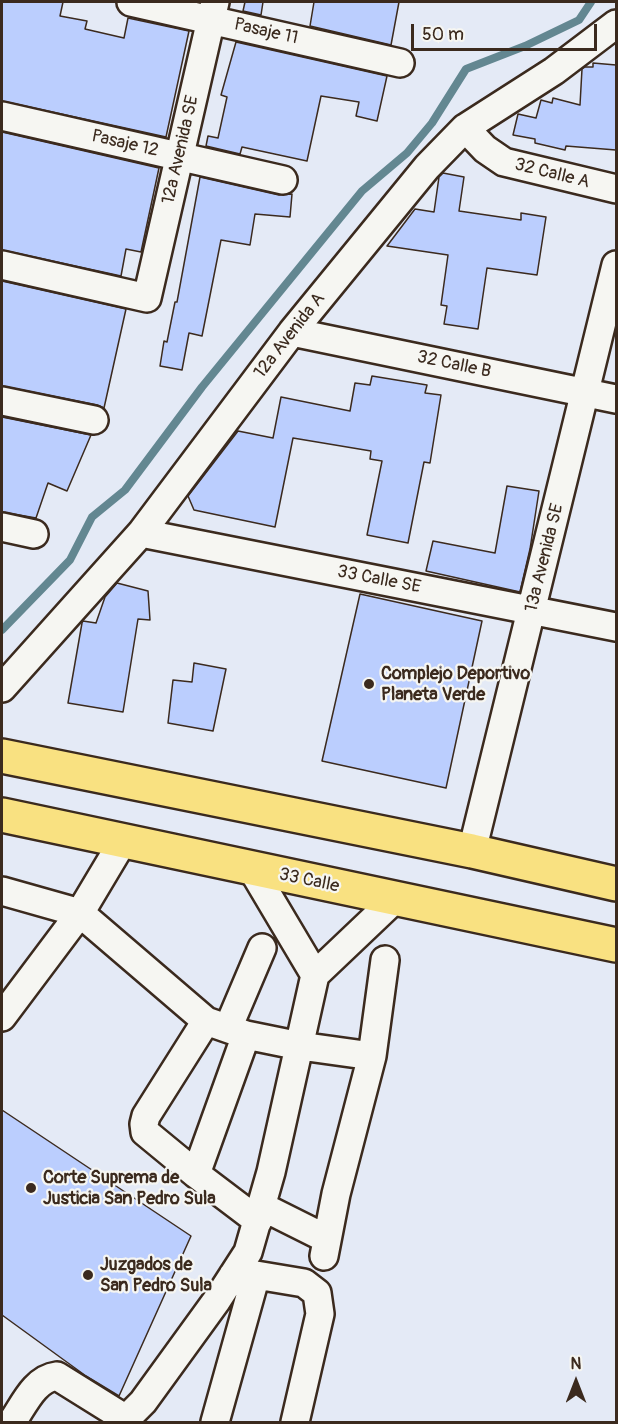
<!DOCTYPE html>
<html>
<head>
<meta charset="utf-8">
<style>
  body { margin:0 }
  #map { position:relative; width:618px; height:1424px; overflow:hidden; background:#e4eaf6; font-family:Pangolin,sans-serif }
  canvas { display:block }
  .frame { position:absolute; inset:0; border:3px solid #3b2a1e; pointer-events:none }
  .north { position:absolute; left:546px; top:1352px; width:60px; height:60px; -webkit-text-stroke:4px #f6f6f2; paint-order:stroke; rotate:0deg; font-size:16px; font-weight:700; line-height:24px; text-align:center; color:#3b2a1e }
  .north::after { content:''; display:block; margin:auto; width:21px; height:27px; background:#3b2a1e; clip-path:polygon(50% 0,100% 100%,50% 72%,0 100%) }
  .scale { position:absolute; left:411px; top:24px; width:186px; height:27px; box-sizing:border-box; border:3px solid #3b2a1e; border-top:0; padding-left:8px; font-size:18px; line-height:21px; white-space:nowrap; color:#3b2a1e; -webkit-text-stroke:4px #f6f6f2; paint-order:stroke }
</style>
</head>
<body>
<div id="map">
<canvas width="618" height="1424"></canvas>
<div class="frame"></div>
<div class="north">N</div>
<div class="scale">50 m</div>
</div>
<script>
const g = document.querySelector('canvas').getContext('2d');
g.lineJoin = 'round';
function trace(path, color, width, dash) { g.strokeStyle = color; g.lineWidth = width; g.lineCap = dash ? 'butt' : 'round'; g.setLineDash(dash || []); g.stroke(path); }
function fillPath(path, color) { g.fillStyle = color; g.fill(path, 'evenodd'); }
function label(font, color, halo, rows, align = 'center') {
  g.font = font + ' Pangolin,sans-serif'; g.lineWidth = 4.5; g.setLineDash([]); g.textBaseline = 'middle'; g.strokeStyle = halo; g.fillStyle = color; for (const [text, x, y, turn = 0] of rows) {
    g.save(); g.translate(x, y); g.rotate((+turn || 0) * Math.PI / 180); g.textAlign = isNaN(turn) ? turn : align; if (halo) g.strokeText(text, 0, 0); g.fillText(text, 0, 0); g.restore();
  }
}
trace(new Path2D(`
  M 2,630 L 70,560 L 92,517 L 125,490 L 202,387 L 362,191 L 407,153 L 432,123 L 466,69 L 525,46 L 579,20 L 591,2`), '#638791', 8);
const building = new Path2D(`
  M 2,2 L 63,2 L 60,16 L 87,21 L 85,29 L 124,38 L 128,18 L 189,31 L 166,137 L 2,101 Z
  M 245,2 L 263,2 L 261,15 L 243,11 Z
  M 314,2 L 399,2 L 391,45 L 310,26 Z
  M 236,42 L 387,76 L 377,121 L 356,116 L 359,102 L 321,96 L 307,161 L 242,147 L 240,154 L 206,146 L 208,136 L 218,138 L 227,97 L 221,95 Z
  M 593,63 L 616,65 L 616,150 L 566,146 L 565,150 L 535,143 L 535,139 L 513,135 L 518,114 L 536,118 L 541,100 L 552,103 L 553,98 L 580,105 L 582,69 L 585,67 L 593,67 Z
  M 2,132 L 159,168 L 141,252 L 126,249 L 121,276 L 2,250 Z
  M 443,173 L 464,177 L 459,211 L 521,220 L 521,213 L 546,217 L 537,275 L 487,268 L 478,329 L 444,324 L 447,306 L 441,305 L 448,255 L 387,246 L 415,209 L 434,212 L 439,177 Z
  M 200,177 L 279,195 L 292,194 L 290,217 L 255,214 L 250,245 L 221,240 L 202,336 L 189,333 L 182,370 L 160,366 L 164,341 L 167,342 L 175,302 L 177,302 Z
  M 2,281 L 126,309 L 104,408 L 97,405 L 2,386 Z
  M 372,376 L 427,385 L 425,393 L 441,395 L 430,463 L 424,462 L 408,543 L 367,535 L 382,461 L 370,459 L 371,451 L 293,438 L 275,527 L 194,510 L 188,496 L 238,431 L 273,438 L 281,397 L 350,411 L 355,383 L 370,385 Z
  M 2,417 L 91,435 L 67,491 L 48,483 L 36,518 L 2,512 Z
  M 507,486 L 539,491 L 530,549 L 520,592 L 426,571 L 433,541 L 495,553 Z
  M 117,583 L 148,591 L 150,620 L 138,619 L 123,712 L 68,703 L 82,623 L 83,621 L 96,623 L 105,597 Z
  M 360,594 L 482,621 L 446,788 L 322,761 Z
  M 194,663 L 226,669 L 213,731 L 168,723 L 173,680 L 192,682 Z
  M 2,1110 L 191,1236 L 119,1396 L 86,1376 L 2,1315 Z`);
fillPath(building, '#bbcefe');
trace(building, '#3b2a1e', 1.5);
const minor = new Path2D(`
  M 131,2 L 400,63
  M 2,116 L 283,180
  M 465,128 L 485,149 L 504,162 L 616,189
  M 2,265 L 147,298 L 215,2
  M 292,332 L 616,399
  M 2,401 L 94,420
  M 2,527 L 34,534
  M 141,533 L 616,627
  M 2,688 L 141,533 L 292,332 L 427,167 L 465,128 L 554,71 L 616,24
  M 123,841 L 80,913 L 206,1021 L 246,1035 L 300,1046 L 372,1056 L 385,960
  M 472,851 L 616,265
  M 252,869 L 315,975 L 395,899
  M 2,891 L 80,913 L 2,1017
  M 206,1021 L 146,1116 L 144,1124 L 145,1132 L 196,1174 L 258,1221
  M 228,1028 L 262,948
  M 196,1174 L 246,1035
  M 261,1206 L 327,1239
  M 324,1256 L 336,1194 L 372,1056
  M 233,1275 L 256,1275 L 304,1283 L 317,1293 L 320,1314 L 295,1422
  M 12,1422 C 24,1405 34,1379 57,1376 L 126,1419
  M 123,1422 L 143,1402 L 217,1300 L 248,1252 L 271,1172 L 315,975
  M 215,1422 L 256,1275`);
const major = new Path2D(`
  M 2,756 L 472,851 L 616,884
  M 2,815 L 616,945`);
trace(minor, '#3b2a1e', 32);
trace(major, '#3b2a1e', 38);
trace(minor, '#f6f6f2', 27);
trace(major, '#f9e181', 33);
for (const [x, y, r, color] of [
  [369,684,6,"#3b2a1e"],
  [31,1188,6,"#3b2a1e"],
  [88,1275,6,"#3b2a1e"]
]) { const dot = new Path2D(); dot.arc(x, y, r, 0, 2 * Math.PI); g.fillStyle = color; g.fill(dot); trace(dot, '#f6f6f2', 2); }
label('18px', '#3b2a1e', '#f6f6f2', [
  ["Pasaje 11",266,32,13],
  ["Pasaje 12",125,144,13],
  ["12a Avenida SE",181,150,-77],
  ["32 Calle A",552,174,14],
  ["12a Avenida A",290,336,-52],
  ["32 Calle B",454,365,12],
  ["13a Avenida SE",545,558,-76],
  ["33 Calle SE",379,580,11],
  ["33 Calle",309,881,12]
]);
label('bold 18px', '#3b2a1e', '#f6f6f2', [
  ["Complejo Deportivo",381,674],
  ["Planeta Verde",381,695],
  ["Corte Suprema de",43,1178],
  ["Justicia San Pedro Sula",43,1199],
  ["Juzgados de",100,1265],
  ["San Pedro Sula",100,1286]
], 'left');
</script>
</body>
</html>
